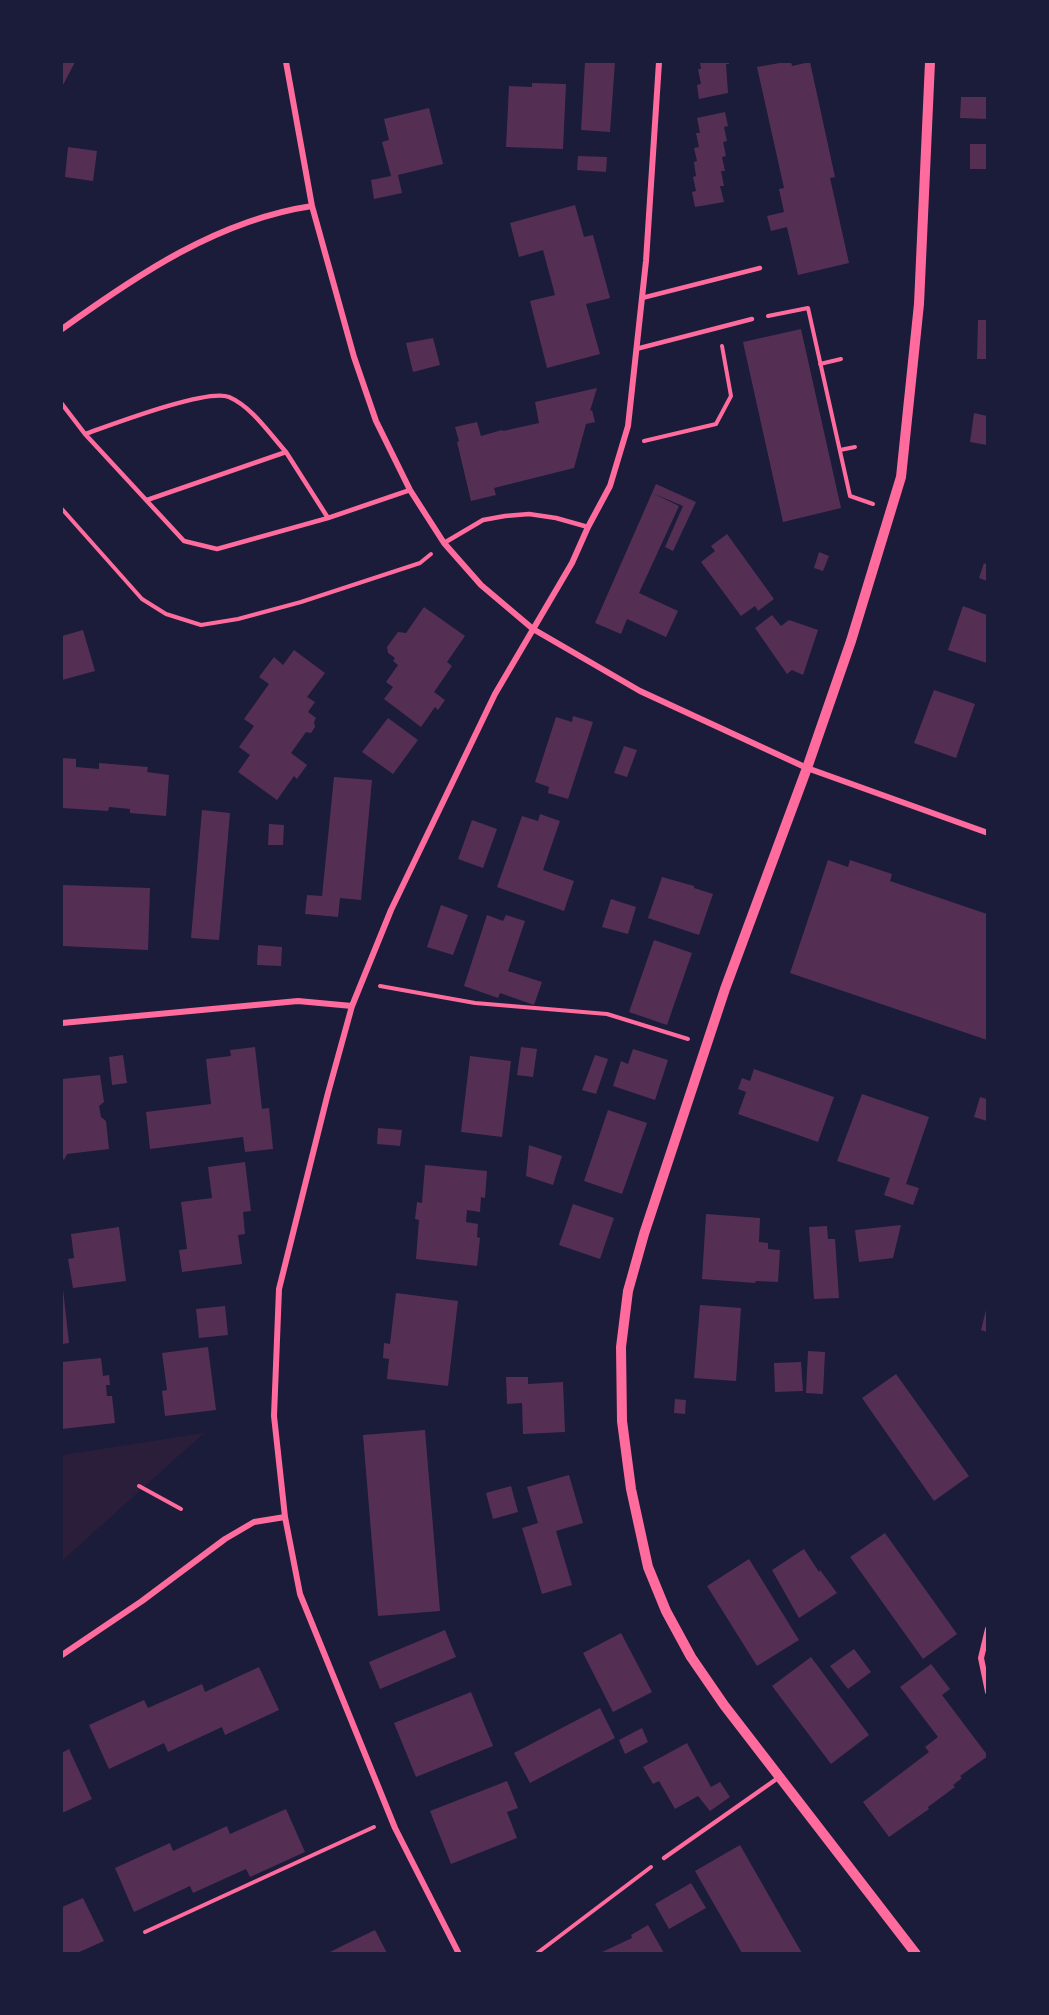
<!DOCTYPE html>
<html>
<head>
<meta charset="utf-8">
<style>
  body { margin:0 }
  #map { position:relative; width:1049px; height:2015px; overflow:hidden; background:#1b1b3a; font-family:"Roboto Condensed",sans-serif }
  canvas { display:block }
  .frame { position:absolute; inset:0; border:63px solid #1b1b3a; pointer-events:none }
</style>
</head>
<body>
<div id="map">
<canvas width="1049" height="2015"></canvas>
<div class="frame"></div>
</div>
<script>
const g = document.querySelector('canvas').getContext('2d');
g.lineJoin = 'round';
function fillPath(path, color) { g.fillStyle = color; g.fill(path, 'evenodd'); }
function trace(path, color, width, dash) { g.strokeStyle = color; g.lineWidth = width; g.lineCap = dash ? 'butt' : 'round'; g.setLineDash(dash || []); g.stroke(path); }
fillPath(new Path2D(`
  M 204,1433 L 62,1561 L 62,1455 Z`), '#2a1e3b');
fillPath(new Path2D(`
  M 62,62 L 75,62 L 62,87 Z
  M 585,62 L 615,62 L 610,132 L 581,130 Z
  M 700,62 L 729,62 L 729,64 L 726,64 L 728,93 L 699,99 L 697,85 L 701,84 L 698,69 L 701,69 Z
  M 785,62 L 791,62 L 792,66 L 810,62 L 835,177 L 830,178 L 849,263 L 798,275 L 787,227 L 771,231 L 767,216 L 784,212 L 779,189 L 784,188 L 757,67 Z
  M 532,83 L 566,84 L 563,149 L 506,147 L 509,86 L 532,87 Z
  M 961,97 L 987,97 L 987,119 L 960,118 Z
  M 429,108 L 443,164 L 398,175 L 402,193 L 374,199 L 371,180 L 391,176 L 382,142 L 389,140 L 384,119 Z
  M 725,112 L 728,126 L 724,127 L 727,141 L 723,142 L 726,156 L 722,157 L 725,171 L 721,171 L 724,186 L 720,186 L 724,202 L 695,207 L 692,192 L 696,191 L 693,177 L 696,176 L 694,162 L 697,161 L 694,148 L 699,147 L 696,133 L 700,133 L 697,118 Z
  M 970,144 L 987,144 L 987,169 L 970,169 Z
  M 68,147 L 97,151 L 93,181 L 65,177 Z
  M 578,156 L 607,157 L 606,172 L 577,170 Z
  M 575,205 L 584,237 L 593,235 L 610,298 L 586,304 L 600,354 L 547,368 L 530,301 L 555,295 L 543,250 L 519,257 L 510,223 Z
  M 978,320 L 987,320 L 987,359 L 977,359 Z
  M 801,329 L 841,508 L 783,522 L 743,342 Z
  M 433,338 L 440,365 L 413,372 L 406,343 Z
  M 597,388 L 590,411 L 592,410 L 595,422 L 586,424 L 574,468 L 494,488 L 496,495 L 471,501 L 457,442 L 459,441 L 455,427 L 477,422 L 481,436 L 502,430 L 503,431 L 539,423 L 535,402 Z
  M 974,413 L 987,416 L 987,445 L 970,442 Z
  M 656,484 L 696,502 L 673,551 L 665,547 L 683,506 L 652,493 Z
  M 652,493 L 679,506 L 639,593 L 678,611 L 666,637 L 627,619 L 621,634 L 595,623 Z
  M 727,534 L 774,599 L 758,611 L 755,606 L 741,616 L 701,562 L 715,551 L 711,546 Z
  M 819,552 L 829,556 L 823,571 L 814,568 Z
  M 984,563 L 987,565 L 987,581 L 979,578 Z
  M 963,606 L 987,615 L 987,663 L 948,650 Z
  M 424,607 L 465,636 L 447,662 L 452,666 L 434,692 L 445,700 L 438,710 L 435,707 L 421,727 L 384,699 L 393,687 L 386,682 L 398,665 L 393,661 L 395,658 L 388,653 L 387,647 L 398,632 L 406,633 Z
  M 772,615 L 781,626 L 789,620 L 818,630 L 803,675 L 792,670 L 787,674 L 755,628 Z
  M 83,630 L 95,671 L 62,680 L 62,636 Z
  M 294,650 L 325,673 L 307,697 L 315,702 L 308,712 L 316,718 L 314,722 L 315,727 L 311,733 L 306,732 L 291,753 L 307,765 L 297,779 L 294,776 L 277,800 L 238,772 L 250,755 L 239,747 L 254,726 L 244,719 L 269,684 L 259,677 L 274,657 L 283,665 Z
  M 934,690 L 975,704 L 956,758 L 914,743 Z
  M 573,716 L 593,722 L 568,799 L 548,793 L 549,787 L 535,782 L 556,717 L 572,722 Z
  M 388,718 L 418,740 L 393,774 L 362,752 Z
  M 624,746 L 637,750 L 627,777 L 614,773 Z
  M 62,758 L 76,759 L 76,767 L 99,769 L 99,763 L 148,767 L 147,772 L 169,775 L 166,816 L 130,813 L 130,809 L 120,808 L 109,807 L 108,811 L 62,808 Z
  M 334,777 L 372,780 L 361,900 L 340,898 L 338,917 L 305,914 L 307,895 L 322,896 Z
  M 202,810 L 230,813 L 219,940 L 191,938 Z
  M 540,814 L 560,821 L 543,870 L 574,881 L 564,911 L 497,887 L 522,816 L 538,821 Z
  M 472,820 L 497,829 L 483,868 L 458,859 Z
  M 269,824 L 284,825 L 283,845 L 268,845 Z
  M 828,860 L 848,867 L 850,860 L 892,874 L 890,881 L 987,914 L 987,1040 L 790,973 Z
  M 662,877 L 694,886 L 694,888 L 713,894 L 699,935 L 648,918 Z
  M 62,885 L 150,888 L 148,950 L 62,946 Z
  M 611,899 L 636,907 L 628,934 L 602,927 Z
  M 441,905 L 468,915 L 453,955 L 427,947 Z
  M 487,915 L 503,921 L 506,915 L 525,921 L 508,971 L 542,982 L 534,1005 L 500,993 L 498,998 L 464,986 Z
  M 654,940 L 692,953 L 667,1025 L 629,1012 Z
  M 258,945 L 282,947 L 281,966 L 257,965 Z
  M 255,1047 L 262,1109 L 269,1108 L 273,1149 L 245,1152 L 243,1137 L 150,1149 L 146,1112 L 211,1104 L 206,1059 L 231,1056 L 230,1050 Z
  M 521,1047 L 537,1049 L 533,1077 L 517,1075 Z
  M 633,1049 L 668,1060 L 655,1100 L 613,1086 L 621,1061 L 628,1064 Z
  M 123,1055 L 127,1083 L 112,1085 L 109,1057 Z
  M 595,1055 L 608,1059 L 596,1094 L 582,1090 Z
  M 470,1056 L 511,1061 L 502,1137 L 461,1132 Z
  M 754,1069 L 834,1097 L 818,1142 L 738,1114 L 746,1092 L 738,1089 L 742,1078 L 750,1081 Z
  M 100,1075 L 104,1102 L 99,1106 L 101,1117 L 106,1121 L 109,1149 L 67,1154 L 64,1160 L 62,1158 L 62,1079 Z
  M 862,1094 L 929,1117 L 906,1184 L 919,1188 L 913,1205 L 884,1195 L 890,1178 L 837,1161 Z
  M 980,1097 L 987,1099 L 987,1121 L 974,1117 Z
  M 608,1110 L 647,1123 L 622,1194 L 584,1181 Z
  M 378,1128 L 402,1130 L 400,1146 L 377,1144 Z
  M 529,1145 L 562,1156 L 553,1185 L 526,1176 Z
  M 245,1162 L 251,1211 L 243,1212 L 245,1234 L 238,1235 L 242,1264 L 182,1272 L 179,1250 L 187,1249 L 181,1202 L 212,1198 L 208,1167 Z
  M 425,1165 L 487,1171 L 485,1198 L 481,1197 L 480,1212 L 467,1210 L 466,1222 L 478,1224 L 477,1237 L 480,1238 L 477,1266 L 416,1259 L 419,1220 L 415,1219 L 417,1202 L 422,1203 Z
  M 573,1204 L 614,1218 L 600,1259 L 559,1245 Z
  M 706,1214 L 760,1218 L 759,1242 L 768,1243 L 768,1249 L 780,1250 L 778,1282 L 756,1281 L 755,1283 L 702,1279 Z
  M 901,1225 L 893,1258 L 859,1262 L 855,1230 Z
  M 827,1226 L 828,1239 L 835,1239 L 839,1298 L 814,1299 L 809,1227 Z
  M 119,1227 L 126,1281 L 73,1288 L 68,1259 L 74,1258 L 71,1234 Z
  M 63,1289 L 69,1343 L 62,1344 L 62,1290 Z
  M 396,1293 L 458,1301 L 448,1386 L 387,1379 L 389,1359 L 383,1358 L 384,1343 L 390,1344 Z
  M 700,1305 L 741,1308 L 736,1381 L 694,1378 Z
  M 225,1306 L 228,1335 L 199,1338 L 196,1309 Z
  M 987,1306 L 987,1332 L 981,1330 Z
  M 208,1347 L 216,1410 L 165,1416 L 162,1391 L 167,1390 L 162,1353 Z
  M 808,1351 L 825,1352 L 823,1394 L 806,1393 Z
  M 101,1358 L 103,1376 L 109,1375 L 110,1385 L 106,1385 L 107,1396 L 112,1396 L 115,1423 L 62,1429 L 62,1362 Z
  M 801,1362 L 803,1391 L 775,1392 L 774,1363 Z
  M 896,1374 L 969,1476 L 934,1501 L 862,1398 Z
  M 506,1377 L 528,1377 L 528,1384 L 563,1382 L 565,1432 L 523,1434 L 522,1403 L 507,1404 Z
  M 675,1399 L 686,1400 L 685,1414 L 674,1413 Z
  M 425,1430 L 440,1611 L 378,1616 L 363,1435 Z
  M 569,1475 L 583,1523 L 556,1531 L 572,1585 L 542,1594 L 522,1528 L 538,1523 L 527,1487 Z
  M 511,1486 L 518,1512 L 493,1519 L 486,1493 Z
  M 885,1533 L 957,1634 L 923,1659 L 850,1557 Z
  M 804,1549 L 819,1572 L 820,1570 L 837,1593 L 799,1618 L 772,1570 Z
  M 749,1559 L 799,1640 L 757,1666 L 707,1586 Z
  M 445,1630 L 456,1657 L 380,1689 L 369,1662 Z
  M 621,1633 L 652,1692 L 613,1712 L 583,1653 Z
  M 854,1649 L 871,1672 L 848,1689 L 830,1666 Z
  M 811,1657 L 869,1735 L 831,1764 L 772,1686 Z
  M 931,1664 L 950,1689 L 942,1695 L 988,1756 L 960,1776 L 962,1778 L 953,1785 L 955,1787 L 928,1807 L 929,1809 L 889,1837 L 863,1802 L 929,1752 L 925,1747 L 938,1737 L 900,1687 Z
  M 259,1667 L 279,1710 L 225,1735 L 222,1727 L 168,1752 L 164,1743 L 109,1769 L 89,1725 L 144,1700 L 148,1708 L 202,1684 L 205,1692 Z
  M 471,1692 L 493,1746 L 416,1777 L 394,1723 Z
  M 600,1708 L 615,1738 L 530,1783 L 514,1753 Z
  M 642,1728 L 648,1742 L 625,1754 L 619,1740 Z
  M 687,1743 L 711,1787 L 720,1782 L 730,1797 L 710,1811 L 698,1796 L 675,1809 L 659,1781 L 653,1784 L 643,1767 Z
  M 69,1749 L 92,1799 L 62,1813 L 62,1753 Z
  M 507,1781 L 518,1808 L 507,1812 L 517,1838 L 451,1864 L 430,1811 Z
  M 286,1809 L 305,1852 L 250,1877 L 246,1869 L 193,1893 L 190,1886 L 134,1912 L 115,1868 L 170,1843 L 173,1851 L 227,1826 L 230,1834 Z
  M 740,1845 L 788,1929 L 802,1953 L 742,1953 L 695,1871 Z
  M 691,1883 L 706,1908 L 669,1929 L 655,1904 Z
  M 83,1898 L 104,1941 L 77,1953 L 62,1953 L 62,1907 Z
  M 648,1925 L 664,1953 L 600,1953 L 632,1938 L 631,1935 Z
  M 375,1930 L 387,1953 L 328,1953 L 348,1943 Z`), '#542f53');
trace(new Path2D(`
  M 768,316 L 808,308 L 850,496 L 873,504
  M 820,364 L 841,359
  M 644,441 L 716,424 L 731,396 L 722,346
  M 840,450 L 855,447
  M 62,509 L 142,599 L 166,614 L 201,625 L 238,619 L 301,602 L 420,563 L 431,554
  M 380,986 L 475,1003 L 607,1014 L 688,1039
  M 139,1486 L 181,1509
  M 145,1932 L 374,1827
  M 536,1954 L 651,1867`), '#ff6b9d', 4);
trace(new Path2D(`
  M 642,298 L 760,268
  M 636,349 L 752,319
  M 62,404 L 85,434 L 184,541 L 217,549 L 328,518 L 410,490
  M 85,434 C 111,425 207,388 229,397 C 252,407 269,433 286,452 L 147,500
  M 286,452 L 328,518
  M 444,543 L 483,520 L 505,516 L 529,514 L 556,518 L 588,527
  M 664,1858 L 778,1778`), '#ff6b9d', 4.5);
trace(new Path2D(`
  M 286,62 L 312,206 L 354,357 L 376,421 L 410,490 L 444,543 L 481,585 L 533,629 L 640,691 L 807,768 L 988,833
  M 62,329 C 137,275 218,220 312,206
  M 62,1023 L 298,1001 L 352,1006
  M 988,1629 L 981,1658 L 988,1692
  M 62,1655 L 142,1601 L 225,1539 L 254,1522 L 285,1517
  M 459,1954 L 395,1828 L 300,1594 L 285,1517 L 274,1416 L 279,1289 L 328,1093 L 352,1006 L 391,910 L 495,694 L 572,563 L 588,527 L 610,486 L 628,426 L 646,261 L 659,62`), '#ff6b9d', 6);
trace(new Path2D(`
  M 916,1954 L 724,1705 L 691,1657 L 666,1611 L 648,1567 L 631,1489 L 622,1421 L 621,1347 L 628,1291 L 644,1234 L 725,989 L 807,768 L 851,641 L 901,477 L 919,304 L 930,62`), '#ff6b9d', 10);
</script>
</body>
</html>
